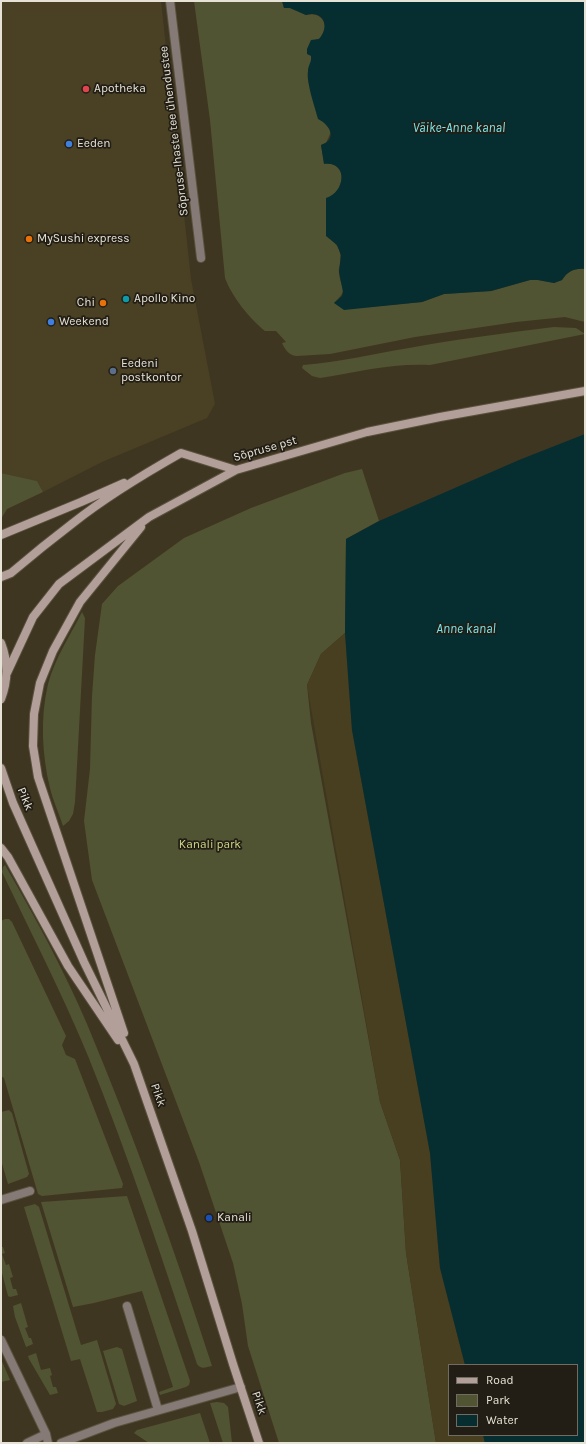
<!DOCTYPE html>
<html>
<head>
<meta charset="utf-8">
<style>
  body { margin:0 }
  #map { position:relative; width:586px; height:1444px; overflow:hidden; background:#3f3621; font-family:Karla,sans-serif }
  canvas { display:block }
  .frame { position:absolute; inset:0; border:2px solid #e6e2d5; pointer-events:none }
  .legend { position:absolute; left:448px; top:1364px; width:130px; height:72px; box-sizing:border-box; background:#221e15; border:1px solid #706c62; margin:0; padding:5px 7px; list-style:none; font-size:12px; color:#e6e2d5 }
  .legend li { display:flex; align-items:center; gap:8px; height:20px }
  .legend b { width:20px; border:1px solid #706c62 }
</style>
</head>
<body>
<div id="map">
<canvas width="586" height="1444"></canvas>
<div class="frame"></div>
<ul class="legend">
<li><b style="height:5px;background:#b29f99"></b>Road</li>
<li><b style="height:11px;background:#515432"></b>Park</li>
<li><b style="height:11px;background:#062e30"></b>Water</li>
</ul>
</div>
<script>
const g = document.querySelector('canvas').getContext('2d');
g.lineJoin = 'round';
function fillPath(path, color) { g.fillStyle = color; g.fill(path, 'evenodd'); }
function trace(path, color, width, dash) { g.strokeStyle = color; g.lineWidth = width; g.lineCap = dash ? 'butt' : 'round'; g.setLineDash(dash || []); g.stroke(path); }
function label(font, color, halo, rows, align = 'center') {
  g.font = font + ' Karla,sans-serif'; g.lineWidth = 3.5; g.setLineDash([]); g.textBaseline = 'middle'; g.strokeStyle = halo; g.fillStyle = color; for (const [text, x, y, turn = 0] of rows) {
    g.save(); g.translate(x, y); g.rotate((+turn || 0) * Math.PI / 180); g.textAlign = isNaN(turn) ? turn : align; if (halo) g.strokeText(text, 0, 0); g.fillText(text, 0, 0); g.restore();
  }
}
fillPath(new Path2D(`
  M 1,1 L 161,1 L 191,279 L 215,404 L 207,418 L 102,462 L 43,492 L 37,481 L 1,473 Z`), '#4a4024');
fillPath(new Path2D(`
  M 194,1 L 282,1 L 284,8 L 290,8 L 306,15 C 327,9 332,37 315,40 L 311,56 L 312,61 L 308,71 L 309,84 L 325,123 L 330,129 L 330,134 L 326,143 L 321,145 L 324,163 C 347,163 346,186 331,197 L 330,238 C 338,246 342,251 340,263 C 340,266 338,269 339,272 C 340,289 350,288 334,303 L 368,307 L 422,302 L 444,294 L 491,291 L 530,280 L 538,280 L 554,283 L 562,280 C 568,271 574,268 585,269 L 585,322 L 565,317 L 516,322 L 415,337 L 330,354 L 297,356 C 290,356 285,350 282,343 L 286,342 L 276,331 L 265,331 C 250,319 232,297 225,278 L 210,120 Z
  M 554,327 L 576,328 L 585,334 L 430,365 C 393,363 357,372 320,378 L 312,376 L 302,368 L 303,365 C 339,362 373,354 409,348 C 457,339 506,333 554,327 Z
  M 362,469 L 379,521 L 346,539 L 345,633 L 321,654 L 307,685 L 311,723 L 380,1102 L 400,1160 L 406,1253 L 436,1443 L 279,1443 L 248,1346 L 242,1304 L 233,1263 L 199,1162 L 92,880 L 84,821 L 90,769 L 92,696 L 95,655 L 102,604 L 118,586 L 184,538 L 251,508 L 345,473 Z
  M 1,473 L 37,481 L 43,492 L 7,509 L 1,519 Z
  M 82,612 L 85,618 L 75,802 L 73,814 L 69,821 L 63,826 C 59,813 53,801 50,788 C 42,755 40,718 48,684 C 55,658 70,636 82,612 Z
  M 5,865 C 35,917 64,970 87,1024 C 134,1136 175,1251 212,1366 C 206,1367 201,1370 197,1364 C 163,1261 129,1157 88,1056 C 62,993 31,933 2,872 L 3,867 Z
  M 5,919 L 9,919 L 12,922 L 66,1036 L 62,1045 L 66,1055 L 75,1059 L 123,1184 L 122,1188 L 42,1196 L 38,1194 L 4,1078 L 1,1076 L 1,921 Z
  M 9,1110 L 12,1113 L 29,1174 L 27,1177 L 8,1184 L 1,1160 L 1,1112 Z
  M 127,1196 L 190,1381 L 189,1385 L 186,1387 L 160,1395 L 159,1392 L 173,1387 L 142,1291 L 94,1303 L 73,1307 L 41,1202 Z
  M 35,1204 L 39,1207 L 81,1345 L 97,1340 L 116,1404 L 113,1409 L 102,1412 L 97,1412 L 80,1359 L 71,1361 L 24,1207 Z
  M 1,1247 L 3,1247 L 5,1253 L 2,1254 L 6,1265 L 9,1264 L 13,1277 L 10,1278 L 13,1289 L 16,1289 L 18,1295 L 10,1297 L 8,1296 L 1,1269 Z
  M 21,1303 L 28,1327 L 25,1328 L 29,1338 L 31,1338 L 33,1344 L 26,1347 L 15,1317 L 13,1306 Z
  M 117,1347 L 122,1349 L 137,1401 L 124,1406 L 119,1404 L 103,1351 Z
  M 36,1353 L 41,1370 L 50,1368 L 52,1375 L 50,1376 L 53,1387 L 56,1387 L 58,1393 L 50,1395 L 29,1359 L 28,1356 Z
  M 1,1359 L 10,1380 L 1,1382 Z
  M 217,1402 L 224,1403 L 228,1407 L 232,1443 L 223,1443 L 210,1403 Z
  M 200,1413 L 210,1443 L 149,1443 L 134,1433 L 137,1430 Z`), '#515432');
fillPath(new Path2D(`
  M 345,633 L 352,730 L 430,1153 L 440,1268 L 465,1365 L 449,1365 L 449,1435 L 483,1435 L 485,1443 L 436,1443 L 406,1253 L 400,1160 L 380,1102 L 307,685 L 321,654 Z`), '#473f1f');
fillPath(new Path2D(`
  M 282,1 L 585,1 L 585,269 C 574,268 568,271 562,280 L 554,283 L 538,280 L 530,280 L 491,291 L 444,294 L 422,302 L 344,310 L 334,303 L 342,296 L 343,292 L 339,272 L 341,255 L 337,245 L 326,236 L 326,198 C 345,193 349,161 324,164 L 321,145 C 338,139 330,125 318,119 C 315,107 306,82 308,71 C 308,65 312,62 311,56 L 307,54 L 307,49 L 311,40 L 319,39 C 330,27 324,10 306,15 L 290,8 L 284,8 Z
  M 585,434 L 585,1443 L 485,1443 L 483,1435 L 577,1435 L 577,1365 L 465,1365 L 440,1268 L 430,1153 L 352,730 L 345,633 L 346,539 L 379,521 L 519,460 Z`), '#062e30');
const street = new Path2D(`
  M 170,1 L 201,258
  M 1,1200 L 30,1191
  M 127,1306 L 158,1410
  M 1,1340 L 46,1434 L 48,1443
  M 27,1443 L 46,1434
  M 61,1443 L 114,1423 L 241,1387`);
const secondary = new Path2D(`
  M 1,535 L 81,502 L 124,483
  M 1,577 L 11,573 C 31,556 52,539 73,523 C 107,496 144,474 181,453 L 236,470
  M 1,643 C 8,661 8,681 1,699
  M 7,673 L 33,617 L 59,584 L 149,517 L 236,470 L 367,432 L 440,417 L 585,391
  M 1,768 L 13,803 L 84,962 L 134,1064 L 192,1231 L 233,1364 L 259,1443
  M 1,848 L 8,857 L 68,966 L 118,1040
  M 124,1033 L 38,777 L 33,746 L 34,714 L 40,683 L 53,651 L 80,602 L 141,527`);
trace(street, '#5a523e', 10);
trace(secondary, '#5a523e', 10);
trace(street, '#867a76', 8);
trace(secondary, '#b29f99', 8);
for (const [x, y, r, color] of [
  [86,89,4,"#e0444e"],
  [69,144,4,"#3f7fe0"],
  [29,239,4,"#e8710a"],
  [126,299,4,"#0f9aa8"],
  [103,303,4,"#e8710a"],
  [51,322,4,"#3f7fe0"],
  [113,371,4,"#5c6f8a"],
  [209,1218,4,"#1a4fb4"]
]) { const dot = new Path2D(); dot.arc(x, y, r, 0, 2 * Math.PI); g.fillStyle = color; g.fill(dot); trace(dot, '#221e15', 1.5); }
label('12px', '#e6e2d5', '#221e15', [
  ["Apotheka",94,89],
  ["Eeden",77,144],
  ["MySushi express",37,239],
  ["Apollo Kino",134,299],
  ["Chi",95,303,"right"],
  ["Weekend",59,322],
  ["Eedeni",121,364],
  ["postkontor",121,378],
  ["Kanali",217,1218]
], 'left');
label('12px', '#e6e2d5', '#221e15', [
  ["Sõpruse-Ihaste tee ühendustee",174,131,-97],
  ["Sõpruse pst",265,449,-16],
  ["Pikk",25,799,68],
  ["Pikk",158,1095,71],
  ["Pikk",259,1403,72]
]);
label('12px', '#d1d788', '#221e15', [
  ["Kanali park",210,845]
]);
label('italic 13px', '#7ae7ec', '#221e15', [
  ["Väike-Anne kanal",459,128],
  ["Anne kanal",466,629]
]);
</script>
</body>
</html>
